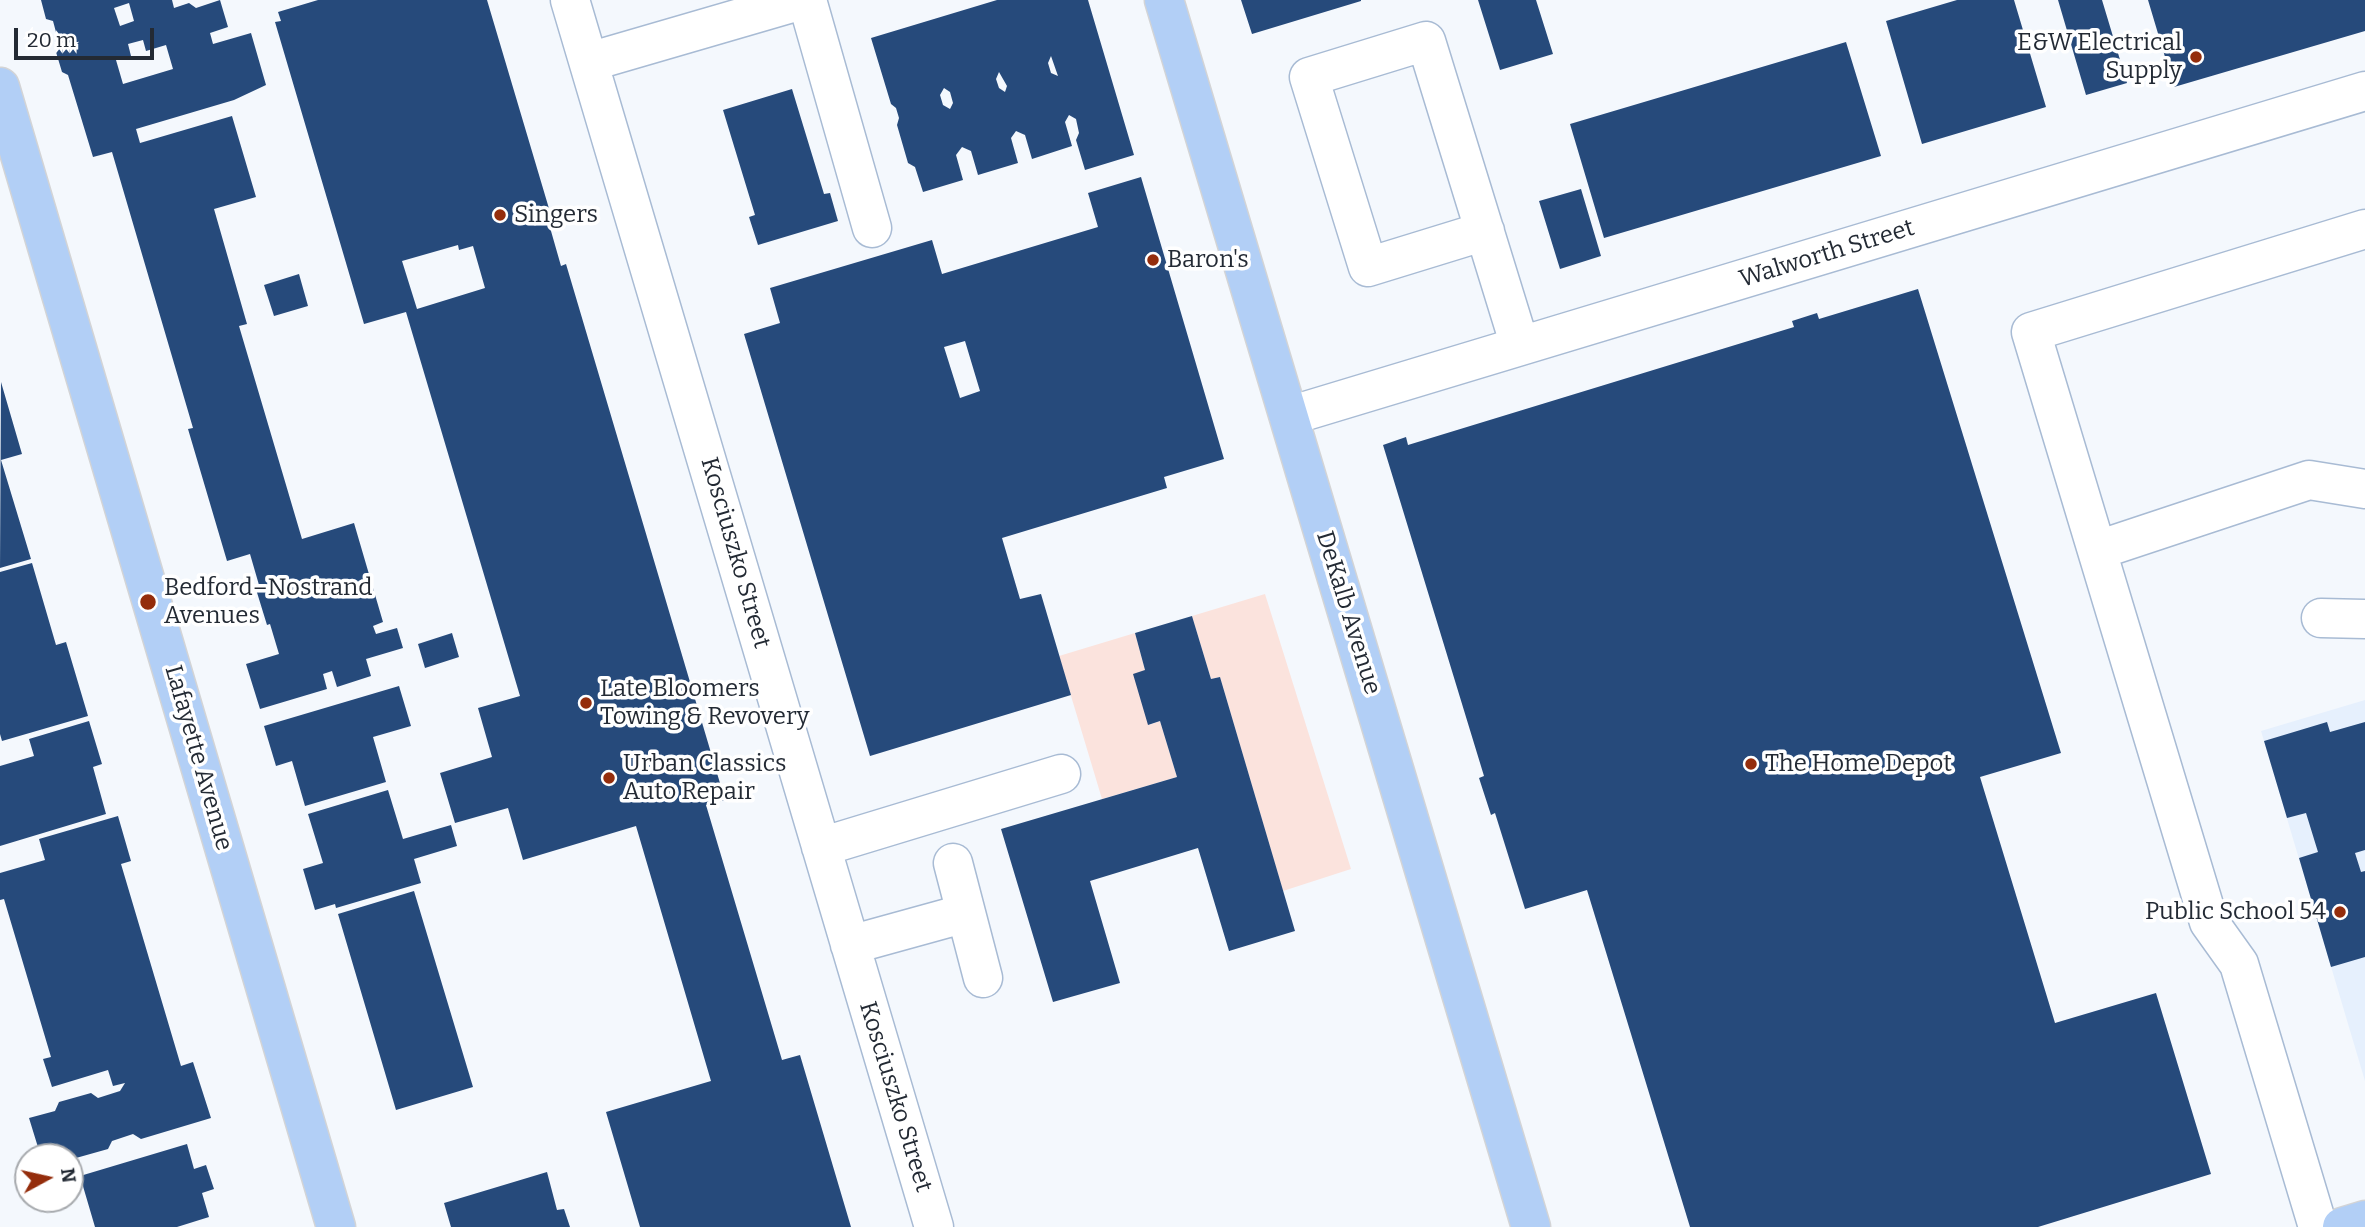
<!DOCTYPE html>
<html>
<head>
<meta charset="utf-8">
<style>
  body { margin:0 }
  #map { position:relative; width:2365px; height:1227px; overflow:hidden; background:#f4f8fd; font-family:Bitter,serif }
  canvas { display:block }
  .north { position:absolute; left:14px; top:1143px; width:70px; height:70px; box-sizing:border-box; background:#fff; border:2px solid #a7aaae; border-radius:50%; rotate:82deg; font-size:19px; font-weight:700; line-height:28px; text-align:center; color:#232a34 }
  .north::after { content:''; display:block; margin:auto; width:24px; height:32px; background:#942d0c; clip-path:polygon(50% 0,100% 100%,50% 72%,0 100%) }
  .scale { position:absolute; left:14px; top:28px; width:140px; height:32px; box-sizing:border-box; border:4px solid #232a34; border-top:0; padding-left:9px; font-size:21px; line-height:24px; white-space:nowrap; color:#232a34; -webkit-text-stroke:5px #fff; paint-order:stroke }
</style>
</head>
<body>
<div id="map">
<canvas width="2365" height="1227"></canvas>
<div class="north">N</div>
<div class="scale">20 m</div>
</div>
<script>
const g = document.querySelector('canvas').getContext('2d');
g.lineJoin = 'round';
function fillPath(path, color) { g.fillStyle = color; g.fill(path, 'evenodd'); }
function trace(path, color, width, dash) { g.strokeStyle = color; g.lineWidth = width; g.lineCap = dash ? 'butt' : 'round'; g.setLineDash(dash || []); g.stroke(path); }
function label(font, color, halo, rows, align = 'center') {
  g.font = font + ' Bitter,serif'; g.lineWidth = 7; g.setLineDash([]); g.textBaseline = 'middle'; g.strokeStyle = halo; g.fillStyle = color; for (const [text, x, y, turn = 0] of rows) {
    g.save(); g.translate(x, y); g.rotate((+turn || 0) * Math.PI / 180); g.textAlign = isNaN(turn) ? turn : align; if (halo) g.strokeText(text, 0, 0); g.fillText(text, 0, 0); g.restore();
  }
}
fillPath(new Path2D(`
  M 2365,700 L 2365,1081 L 2261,731 Z`), '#e6f0fd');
fillPath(new Path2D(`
  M 1265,594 L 1351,869 L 1283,891 L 1220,677 L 1211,679 L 1192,616 Z
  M 1135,633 L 1145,670 L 1149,725 L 1160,721 L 1177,777 L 1102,799 L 1059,656 Z`), '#fbe3dd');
fillPath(new Path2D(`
  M 41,0 L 172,0 L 174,8 L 189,3 L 196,8 L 220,0 L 228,27 L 210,33 L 213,44 L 251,33 L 266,85 L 234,100 L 136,129 L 140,143 L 232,116 L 256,197 L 214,209 L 247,324 L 239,326 L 302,539 L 354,523 L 383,622 L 373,626 L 376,634 L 397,628 L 403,648 L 366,659 L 371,676 L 337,687 L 332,671 L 323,674 L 327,689 L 260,709 L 246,664 L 279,654 L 270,624 L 267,625 L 255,586 L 259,585 L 250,554 L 227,561 L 188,429 L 193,428 L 112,152 L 93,157 L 68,75 L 62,72 L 56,52 L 60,47 L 53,21 L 46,19 ZM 129,3 L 134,21 L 120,26 L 114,8 ZM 143,40 L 146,51 L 166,45 L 173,69 L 123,84 L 116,60 L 131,56 L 128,44 Z
  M 318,0 L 487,0 L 553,222 L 549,224 L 561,266 L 566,264 L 725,800 L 706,805 L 782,1060 L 800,1055 L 851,1227 L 640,1227 L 606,1112 L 711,1081 L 636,826 L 523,860 L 508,808 L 455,823 L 440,773 L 492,757 L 478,708 L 520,696 L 406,312 L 364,324 L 275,22 L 281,21 L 278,12 ZM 458,245 L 459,250 L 473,246 L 485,288 L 417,309 L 402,261 Z
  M 997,0 L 1088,0 L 1134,155 L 1085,170 L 1076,140 L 1079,133 L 1076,119 L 1069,115 L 1065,122 L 1072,146 L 1032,159 L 1025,135 L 1016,131 L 1011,138 L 1018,163 L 978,175 L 971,151 L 962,147 L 956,155 L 963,180 L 923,192 L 915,167 L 908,163 L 897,125 L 899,118 L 896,108 L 891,104 L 871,38 ZM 1051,56 L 1058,76 L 1051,73 L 1048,63 ZM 999,72 L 1007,86 L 1005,92 L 999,88 L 996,79 ZM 944,88 L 950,92 L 953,103 L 950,109 L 943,105 L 940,95 Z
  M 1241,0 L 1361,0 L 1361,1 L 1252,34 Z
  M 1478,0 L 1536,0 L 1553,54 L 1500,70 Z
  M 1957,0 L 2014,0 L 2046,107 L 1922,144 L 1886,21 Z
  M 2058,0 L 2102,0 L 2127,83 L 2086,95 Z
  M 2148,0 L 2365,0 L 2365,31 L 2174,87 Z
  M 1846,42 L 1881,156 L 1604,238 L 1570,124 Z
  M 792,89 L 824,194 L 830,193 L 838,221 L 758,245 L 749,217 L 755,215 L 723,110 Z
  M 1141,177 L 1224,459 L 1164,477 L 1167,488 L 1002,538 L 1020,599 L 1041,594 L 1071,695 L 870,756 L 744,334 L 780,323 L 770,288 L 932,240 L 942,274 L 1098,227 L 1088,193 ZM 965,341 L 980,391 L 960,398 L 944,347 Z
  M 1581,189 L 1601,256 L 1560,269 L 1539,201 Z
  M 299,274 L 308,306 L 274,316 L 264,285 Z
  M 1918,289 L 2061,753 L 1980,777 L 2055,1023 L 2156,993 L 2211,1174 L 2038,1227 L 1690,1227 L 1587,890 L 1525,909 L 1495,813 L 1491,815 L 1479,778 L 1484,776 L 1383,445 L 1406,437 L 1408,445 L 1794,327 L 1792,321 L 1817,313 L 1819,319 Z
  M 1,382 L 22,454 L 1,460 L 31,559 L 0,568 Z
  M 32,563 L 56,645 L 66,642 L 88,716 L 2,741 L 0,734 L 0,572 Z
  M 1192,616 L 1211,679 L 1220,677 L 1295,931 L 1229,951 L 1198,848 L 1090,881 L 1120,983 L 1053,1002 L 1001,829 L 1177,777 L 1160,721 L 1148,725 L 1133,674 L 1145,670 L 1135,633 Z
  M 452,633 L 459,657 L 425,668 L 418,644 Z
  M 399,686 L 411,726 L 373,737 L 386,782 L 305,806 L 292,761 L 276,766 L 264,726 Z
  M 89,721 L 102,764 L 93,767 L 106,814 L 0,846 L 0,766 L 34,756 L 29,739 Z
  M 2327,722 L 2330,732 L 2365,722 L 2365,850 L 2355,853 L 2361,872 L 2365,871 L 2365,957 L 2331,967 L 2299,858 L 2318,852 L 2306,813 L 2287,818 L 2264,741 Z
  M 388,790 L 403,839 L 451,825 L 457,846 L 414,859 L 421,883 L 336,908 L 335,904 L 315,910 L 303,869 L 323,863 L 308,814 Z
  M 118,816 L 131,861 L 121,864 L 181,1066 L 193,1062 L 211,1118 L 141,1139 L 133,1134 L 112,1141 L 108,1149 L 76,1158 L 70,1153 L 56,1157 L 41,1157 L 29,1118 L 55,1111 L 59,1102 L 91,1093 L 98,1098 L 120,1091 L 125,1083 L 113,1086 L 108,1070 L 52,1087 L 43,1059 L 51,1057 L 4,899 L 0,900 L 0,873 L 45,860 L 39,839 Z
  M 414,891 L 473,1087 L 396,1110 L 338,914 Z
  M 187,1144 L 194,1169 L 206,1165 L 214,1189 L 202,1193 L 209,1217 L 177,1227 L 95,1227 L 80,1176 Z
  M 547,1172 L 557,1210 L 564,1209 L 570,1227 L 451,1227 L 444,1203 Z`), '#264a7b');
const minor = new Path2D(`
  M 570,0 L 934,1227
  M 807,0 L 872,228
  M 589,62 L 802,0
  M 1485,231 L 1368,267 L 1309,77 L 1426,41 L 1520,346
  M 1289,416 L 2365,91
  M 2098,550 L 2309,480 L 2365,489
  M 2321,618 L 2365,619
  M 821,847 L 1061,774
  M 953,863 L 983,978
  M 850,945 L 966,913
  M 2318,1227 L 2239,964 L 2209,922 L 2031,332 L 2365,229`);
const major = new Path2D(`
  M 1164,0 L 1531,1227
  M 0,87 L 336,1227
  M 2342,1227 L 2365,1220`);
trace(minor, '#a8bbd4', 41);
trace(major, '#d3d4d6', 41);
trace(minor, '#fff', 38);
trace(major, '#b2cff6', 38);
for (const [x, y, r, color] of [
  [2196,57,7,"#942d0c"],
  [500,215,7,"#942d0c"],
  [1153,260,7,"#942d0c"],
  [148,602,9,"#942d0c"],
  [586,703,7,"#942d0c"],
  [1751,764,7,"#942d0c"],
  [609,778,7,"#942d0c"],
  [2340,912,7,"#942d0c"]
]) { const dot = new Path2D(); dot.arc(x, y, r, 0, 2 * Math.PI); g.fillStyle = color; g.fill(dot); trace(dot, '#fff', 2.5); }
label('24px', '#232a34', '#fff', [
  ["E&W Electrical",2182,43,"right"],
  ["Supply",2182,71,"right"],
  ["Singers",514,215],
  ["Baron's",1167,260],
  ["Bedford–Nostrand",164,588],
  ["Avenues",164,616],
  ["Late Bloomers",600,689],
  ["Towing & Revovery",600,717],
  ["Urban Classics",623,764],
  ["Auto Repair",623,792],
  ["The Home Depot",1765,764],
  ["Public School 54",2326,912,"right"]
], 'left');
label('24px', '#232a34', '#fff', [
  ["Walworth Street",1827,254,-17],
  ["Kosciuszko Street",735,553,74],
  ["DeKalb Avenue",1348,613,73],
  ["Lafayette Avenue",198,758,74],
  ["Kosciuszko Street",895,1097,73]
]);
</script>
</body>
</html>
